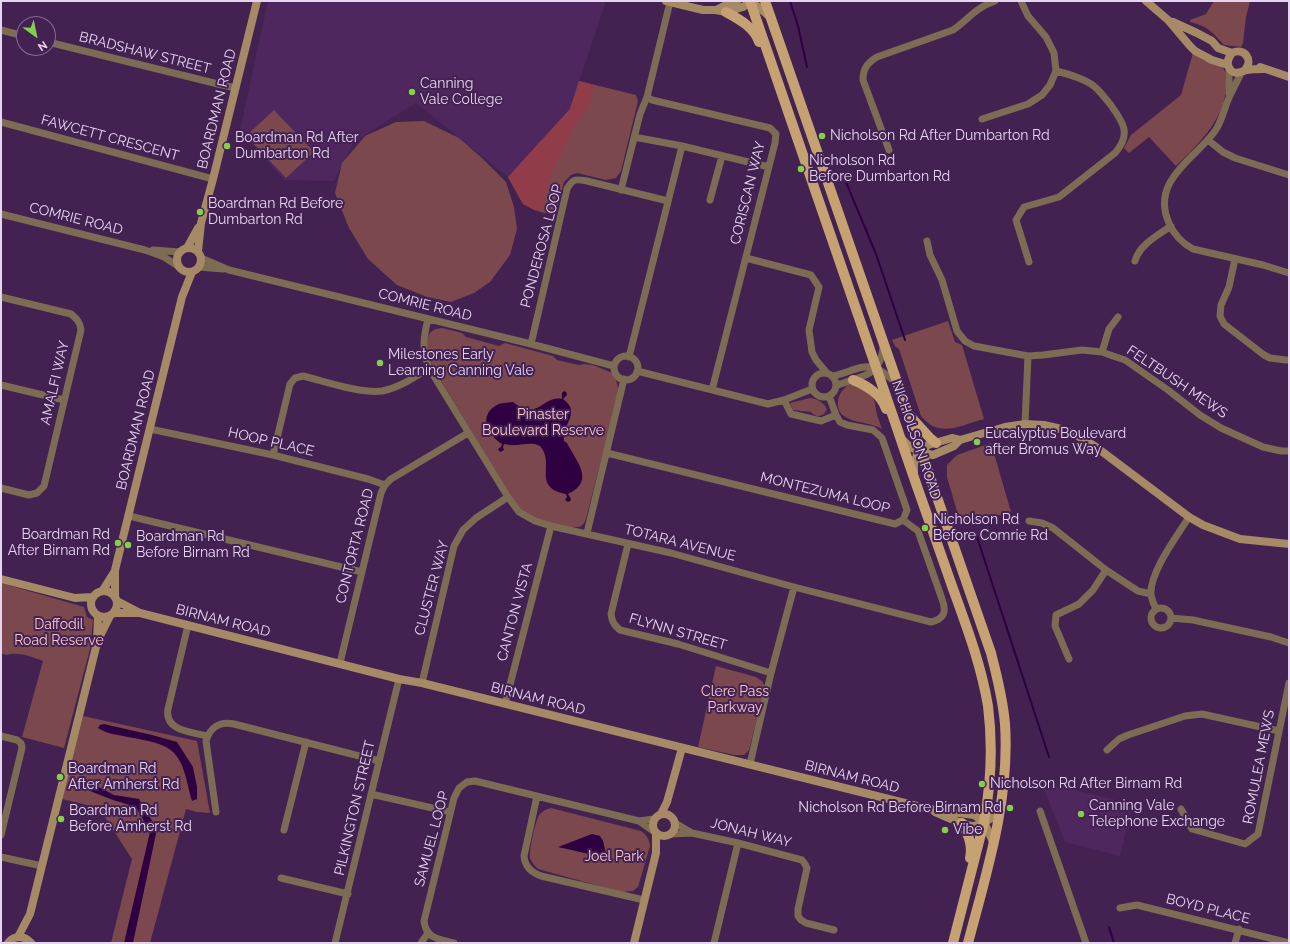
<!DOCTYPE html>
<html>
<head>
<meta charset="utf-8">
<style>
  body { margin:0 }
  #map { position:relative; width:1290px; height:944px; overflow:hidden; background:#432252; font-family:Raleway,sans-serif }
  canvas { display:block }
  .frame { position:absolute; inset:0; border:2px solid #e7d4f2; pointer-events:none }
  .north { position:absolute; left:16px; top:16px; width:40px; height:40px; box-sizing:border-box; background:#432252; border:1px solid #856992; border-radius:50%; rotate:147deg; font-size:11px; font-weight:700; line-height:16px; text-align:center; color:#e7d4f2 }
  .north::after { content:''; display:block; margin:auto; width:14px; height:18px; background:#85cf4c; clip-path:polygon(50% 0,100% 100%,50% 72%,0 100%) }
</style>
</head>
<body>
<div id="map">
<canvas width="1290" height="944"></canvas>
<div class="frame"></div>
<div class="north">N</div>
</div>
<script>
const g = document.querySelector('canvas').getContext('2d');
g.lineJoin = 'round';
function fillPath(path, color) { g.fillStyle = color; g.fill(path, 'evenodd'); }
function trace(path, color, width, dash) { g.strokeStyle = color; g.lineWidth = width; g.lineCap = dash ? 'butt' : 'round'; g.setLineDash(dash || []); g.stroke(path); }
function label(font, color, halo, rows, align = 'center') {
  g.font = font + ' Raleway,sans-serif'; g.lineWidth = 4; g.setLineDash([]); g.textBaseline = 'middle'; g.strokeStyle = halo; g.fillStyle = color; for (const [text, x, y, turn = 0] of rows) {
    g.save(); g.translate(x, y); g.rotate((+turn || 0) * Math.PI / 180); g.textAlign = isNaN(turn) ? turn : align; if (halo) g.strokeText(text, 0, 0); g.fillText(text, 0, 0); g.restore();
  }
}
fillPath(new Path2D(`
  M 268,1 L 606,1 L 570,109 L 508,177 L 416,103 L 354,142 L 334,181 L 284,180 L 240,130 Z
  M 1041,782 L 1133,804 L 1120,856 L 1065,842 Z`), '#4d275e');
fillPath(new Path2D(`
  M 1214,1 L 1250,1 L 1246,17 L 1243,43 L 1241,47 L 1224,45 C 1211,31 1209,27 1190,22 L 1190,20 L 1206,14 Z
  M 1193,53 C 1196,55 1199,58 1203,60 C 1208,62 1216,62 1220,65 C 1226,69 1226,76 1226,82 C 1227,118 1200,142 1176,166 L 1149,137 L 1129,153 L 1124,148 L 1131,135 L 1181,95 Z
  M 579,81 L 636,95 L 638,101 L 621,171 L 616,178 L 606,180 L 577,173 L 571,175 L 564,182 L 555,216 L 534,210 L 523,204 L 508,177 L 570,109 Z
  M 274,110 L 314,152 L 286,178 L 246,136 Z
  M 424,121 L 459,138 L 482,158 L 506,182 L 514,207 L 517,229 L 510,255 L 490,282 L 474,293 L 451,302 L 427,297 L 397,285 L 368,259 L 349,228 L 335,193 L 342,163 L 365,136 L 396,122 Z
  M 948,321 L 955,342 L 962,345 L 984,419 C 961,425 939,439 921,416 L 899,349 L 895,346 L 892,340 Z
  M 442,328 L 462,333 L 466,337 L 499,346 L 505,343 L 553,356 L 557,360 L 579,365 L 584,364 L 593,365 L 610,372 L 615,377 L 617,383 L 618,389 L 616,402 L 587,515 C 586,520 584,526 578,527 C 569,529 537,520 528,515 C 524,512 520,508 516,504 L 434,369 C 428,356 419,329 442,328 Z
  M 848,385 L 852,385 L 862,387 L 874,399 L 877,415 L 882,429 C 869,420 835,425 838,401 C 839,394 842,390 848,385 Z
  M 810,398 C 818,399 823,402 827,409 L 824,414 C 819,417 815,417 811,412 L 793,410 L 790,403 Z
  M 991,443 L 1011,512 L 961,525 L 947,477 L 947,465 L 957,455 Z
  M 1,583 L 84,607 L 87,617 L 93,620 L 90,649 L 64,748 L 22,737 L 43,661 C 33,657 18,651 6,655 L 1,653 Z
  M 716,666 L 756,677 L 762,681 L 765,687 L 749,750 L 744,755 L 734,755 L 698,747 Z
  M 83,716 L 197,741 L 210,813 L 197,812 L 186,809 L 150,943 L 111,943 L 132,859 L 99,808 L 62,799 Z
  M 551,808 L 641,831 C 647,835 649,839 650,846 L 638,887 L 633,891 L 621,892 L 538,869 C 535,866 532,863 530,858 C 529,851 535,820 540,814 C 543,811 546,809 551,808 Z`), '#7a484d');
fillPath(new Path2D(`
  M 579,81 L 594,85 L 589,107 L 576,123 L 550,177 L 541,212 L 523,204 L 508,177 L 570,109 Z`), '#913d49');
fillPath(new Path2D(`
  M 564,391 L 566,392 L 567,395 L 563,399 C 582,413 561,424 564,441 L 567,443 C 576,461 596,481 568,494 L 571,499 L 570,501 L 568,502 L 565,500 L 567,497 L 566,494 C 531,487 556,464 540,446 C 530,440 516,448 504,444 L 503,447 L 504,450 L 500,452 L 498,449 L 501,447 L 502,444 C 489,436 478,417 495,406 C 501,402 507,403 513,402 C 539,422 542,395 562,399 L 562,393 Z
  M 104,724 L 152,735 L 177,742 L 193,767 L 197,787 L 197,799 L 192,801 C 186,782 185,755 164,746 C 153,741 139,739 128,737 C 118,735 107,734 98,728 L 100,725 Z
  M 91,783 L 114,795 L 139,799 L 157,829 L 133,943 L 124,943 L 150,832 L 136,807 L 113,800 L 90,791 Z
  M 592,834 L 600,836 L 603,841 L 607,858 L 558,847 Z`), '#2f0041');
trace(new Path2D(`
  M 790,1 L 798,26 L 807,67
  M 843,175 L 876,254 L 905,340
  M 977,537 L 1049,757
  M 1109,927 L 1114,943`), '#2f0041', 2);
trace(new Path2D(`
  M 1,30 L 24,36
  M 48,42 L 218,84 L 236,88
  M 1241,73 C 1237,82 1232,91 1228,100 C 1224,110 1221,123 1215,131 C 1195,159 1150,181 1169,223 C 1174,235 1182,243 1193,249 L 1263,265 L 1289,273
  M 1229,94 L 1229,68
  M 647,97 L 652,100 L 770,128 L 776,134 L 775,143 L 712,390
  M 982,119 L 1028,104 L 1042,95 L 1050,85 L 1056,71 L 1054,53 L 1046,37 L 1028,16 L 1021,1
  M 1,122 L 213,179
  M 634,137 L 682,146 L 769,167
  M 1208,140 L 1223,152 L 1235,158 L 1289,175
  M 889,150 L 863,80 C 863,69 867,63 877,57 L 953,30 C 969,19 975,8 995,1
  M 621,190 L 640,114 L 647,97 L 670,2
  M 710,200 L 722,156
  M 1,214 L 145,250 L 164,257 L 178,266
  M 927,241 L 930,255 L 942,280 L 957,331 L 965,341 L 974,346 L 1028,356 L 1043,355 L 1082,350 L 1102,352 L 1113,356 L 1125,360 L 1168,390 L 1200,415 L 1221,428 L 1263,447 L 1281,451 L 1289,451
  M 153,250 L 180,252
  M 201,258 L 229,270 L 531,344 L 614,366
  M 746,258 L 811,275 L 819,287 L 809,330 L 812,352 L 816,360 L 826,372
  M 1235,259 L 1229,287 L 1221,305 L 1220,316 L 1224,324 L 1264,355 L 1270,358 L 1286,360
  M 1135,261 C 1139,245 1158,235 1171,226
  M 1029,262 L 1016,220 L 1024,207 L 1059,197 L 1115,153 C 1132,134 1123,122 1110,104 C 1104,97 1099,89 1091,84 C 1080,77 1068,74 1056,71
  M 199,267 L 223,269
  M 1,297 L 71,314 C 77,319 80,322 81,330 L 44,486 L 37,493 L 29,495 L 1,488
  M 428,319 C 423,339 422,349 429,368 L 508,497 L 519,512 L 535,521 L 551,526 L 671,553 L 794,587 L 931,622 C 944,619 947,612 942,599 L 918,531 L 903,520
  M 531,344 L 567,189 C 573,178 576,179 587,181 L 668,201
  M 1102,352 L 1109,329 L 1118,317
  M614 368a12 12 0 1 1 24 0a12 12 0 1 1-24 0Z
  M 629,357 L 682,146
  M 637,371 L 768,404 L 784,400 L 812,389
  M812 385a12 12 0 1 1 24 0a12 12 0 1 1-24 0Z
  M 833,376 C 847,374 862,363 876,368 C 883,371 890,378 896,383
  M 1,385 L 64,400
  M 836,386 C 859,375 880,379 883,348
  M 784,400 L 791,414 L 821,421 L 836,415
  M 1025,424 L 1028,356
  M 150,429 L 273,455 L 368,479 L 385,485
  M 607,453 L 895,524 L 903,520 L 907,510 L 882,438 L 873,430 L 847,425 L 840,422 L 836,415 L 829,396
  M 273,455 L 290,384 L 295,378 L 303,376 C 324,381 361,394 382,391 C 399,388 415,377 429,368
  M 129,516 L 362,572
  M 1029,521 L 1042,523 L 1053,528 L 1106,570 L 1138,591 L 1151,594
  M 587,533 L 624,379
  M 628,544 L 611,614 C 612,622 614,625 620,630 L 678,644 L 771,673
  M1151 618a10 10 0 1 1 20 0a10 10 0 1 1-20 0Z
  M 1156,609 C 1154,605 1152,600 1151,595 C 1149,573 1177,536 1189,517
  M 1171,618 L 1193,620 L 1271,637 L 1289,643
  M 188,625 L 168,709 C 164,731 192,732 207,736
  M 1069,659 L 1055,626 L 1056,615 L 1079,604 L 1093,590 L 1106,570
  M 340,663 L 381,493 L 385,485 L 391,479 L 468,433
  M 422,683 L 454,546 L 463,530 L 476,518 L 508,497
  M 505,704 L 551,526
  M 1,736 L 17,740 L 21,743 L 22,748 L 1,835
  M 1107,750 L 1119,739 L 1128,735 L 1185,716 L 1202,714 L 1279,731
  M 750,764 L 771,673 L 794,587
  M 371,794 L 450,812
  M 537,796 L 524,856 C 525,867 531,872 541,876 L 644,900
  M 1181,809 L 1192,829 L 1245,844 L 1258,834 L 1289,683
  M 1040,811 L 1086,943
  M 216,812 L 206,741 C 210,727 220,721 234,724 L 379,761
  M 639,821 L 654,819
  M 675,823 L 692,833 L 738,843 L 802,860 L 805,864 L 807,868 L 798,909 L 798,916 L 801,920 L 806,923 L 834,930
  M 284,830 L 306,742
  M 671,834 L 692,833
  M 1,857 L 42,866
  M 281,878 L 348,894
  M 1120,908 L 1137,905 L 1289,943
  M 335,943 L 399,679
  M 421,943 L 428,933
  M 454,943 C 439,939 426,939 424,921 L 454,798 L 459,788 L 467,782 L 475,781 L 639,821 L 653,831
  M 714,943 L 738,843
  M 1235,943 L 1239,929`), '#7d6b54', 7);
trace(new Path2D(`
  M 666,1 L 703,10 L 716,10 L 726,12 L 743,7 L 751,1
  M 749,1 L 757,6 L 770,17
  M 1146,1 L 1168,20 L 1190,46 L 1195,51 L 1212,60 L 1228,65
  M 716,10 L 724,6 L 737,1
  M 1173,22 L 1197,33 L 1212,41 L 1218,48 L 1232,53 C 1244,47 1254,60 1245,70
  M 1232,53 C 1229,57 1227,60 1228,65 C 1232,77 1240,72 1247,70 C 1252,69 1258,69 1263,69
  M 1260,67 L 1289,77
  M177 260a12 12 0 1 1 24 0a12 12 0 1 1-24 0Z
  M 187,248 L 198,228
  M 198,251 L 201,223 L 213,179 L 257,1
  M 901,438 L 910,447 L 920,452 L 933,455 L 954,446 L 960,440 L 1005,427 L 1025,424 L 1044,425 L 1061,429 L 1078,436 L 1096,447 L 1189,517 L 1203,525 L 1240,539 L 1289,544
  M 914,473 L 914,463 L 917,455 L 928,445 L 952,438 L 960,440
  M 1,579 L 75,598 L 92,597
  M 103,590 L 115,571
  M91 604a13 13 0 1 1 26 0a13 13 0 1 1-26 0Z
  M 115,596 L 115,570 L 182,297 L 192,272
  M 117,601 L 140,613 L 399,679 L 422,683 L 929,809 L 974,815 L 984,822 L 994,844
  M 114,613 L 139,613
  M 99,638 L 110,616
  M 935,812 C 944,816 964,825 972,826 C 978,826 988,821 993,817 L 996,808
  M653 825a11 11 0 1 1 22 0a11 11 0 1 1-22 0Z
  M 661,814 L 667,802 L 682,748
  M 18,937 L 30,914 L 97,643 L 98,616
  M 8,943 C 14,935 24,935 31,943
  M 634,943 L 656,853 L 656,834`), '#a68a65', 8);
trace(new Path2D(`
  M 750,1 C 799,144 849,287 898,431 C 915,482 934,534 952,586 C 966,625 981,664 988,706 C 993,745 991,784 984,822 L 953,943
  M 765,1 C 840,218 914,436 991,653 C 997,676 1003,700 1005,724 C 1010,799 987,871 968,943
  M 726,12 C 739,19 755,28 759,42
  M 853,380 C 866,385 882,395 886,409
  M 909,415 L 930,438 L 936,443
  M 962,823 C 968,834 973,845 970,858`), '#c6a272', 10);
for (const [x, y, r, color] of [
  [412,92,4,"#85cf4c"],
  [822,136,4,"#85cf4c"],
  [227,146,4,"#85cf4c"],
  [801,169,4,"#85cf4c"],
  [200,212,4,"#85cf4c"],
  [380,363,4,"#85cf4c"],
  [977,442,4,"#85cf4c"],
  [925,528,4,"#85cf4c"],
  [118,543,4,"#85cf4c"],
  [128,545,4,"#85cf4c"],
  [60,777,4,"#85cf4c"],
  [982,784,4,"#85cf4c"],
  [1010,808,4,"#85cf4c"],
  [1081,814,4,"#85cf4c"],
  [61,819,4,"#85cf4c"],
  [945,830,4,"#85cf4c"]
]) { const dot = new Path2D(); dot.arc(x, y, r, 0, 2 * Math.PI); g.fillStyle = color; g.fill(dot); trace(dot, '#432252', 1.5); }
label('14px', '#e7d4f2', '#432252', [
  ["BRADSHAW STREET",145,53,14],
  ["BOARDMAN ROAD",217,109,-76],
  ["FAWCETT CRESCENT",110,138,15],
  ["CORISCAN WAY",748,193,-76],
  ["COMRIE ROAD",76,219,14],
  ["PONDEROSA LOOP",542,246,-75],
  ["COMRIE ROAD",425,305,14],
  ["FELTBUSH MEWS",1177,382,34],
  ["AMALFI WAY",55,383,-77],
  ["BOARDMAN ROAD",136,430,-76],
  ["NICHOLSON ROAD",916,440,71],
  ["HOOP PLACE",271,442,13],
  ["MONTEZUMA LOOP",825,493,14],
  ["TOTARA AVENUE",680,543,14],
  ["CONTORTA ROAD",355,546,-76],
  ["CLUSTER WAY",432,588,-75],
  ["CANTON VISTA",515,612,-75],
  ["BIRNAM ROAD",223,621,14],
  ["FLYNN STREET",678,632,16],
  ["BIRNAM ROAD",538,699,14],
  ["ROMULEA MEWS",1259,767,-79],
  ["BIRNAM ROAD",852,777,14],
  ["PILKINGTON STREET",355,808,-77],
  ["JONAH WAY",751,833,14],
  ["SAMUEL LOOP",432,839,-75],
  ["BOYD PLACE",1208,909,14]
]);
label('14px', '#e7d4f2', '#432252', [
  ["Canning",420,84],
  ["Vale College",420,100],
  ["Nicholson Rd After Dumbarton Rd",830,136],
  ["Boardman Rd After",235,138],
  ["Dumbarton Rd",235,154],
  ["Nicholson Rd",809,161],
  ["Before Dumbarton Rd",809,177],
  ["Boardman Rd Before",208,204],
  ["Dumbarton Rd",208,220],
  ["Milestones Early",388,355],
  ["Learning Canning Vale",388,371],
  ["Eucalyptus Boulevard",985,434],
  ["after Bromus Way",985,450],
  ["Nicholson Rd",933,520],
  ["Before Comrie Rd",933,536],
  ["Boardman Rd",110,535,"right"],
  ["After Birnam Rd",110,551,"right"],
  ["Boardman Rd",136,537],
  ["Before Birnam Rd",136,553],
  ["Boardman Rd",68,769],
  ["After Amherst Rd",68,785],
  ["Nicholson Rd After Birnam Rd",990,784],
  ["Canning Vale",1089,806],
  ["Telephone Exchange",1089,822],
  ["Nicholson Rd Before Birnam Rd",1002,808,"right"],
  ["Boardman Rd",69,811],
  ["Before Amherst Rd",69,827],
  ["Vibe",953,830]
], 'left');
label('14px', '#fac7cb', '#432252', [
  ["Pinaster",543,415],
  ["Boulevard Reserve",543,431],
  ["Daffodil",59,625],
  ["Road Reserve",59,641],
  ["Clere Pass",735,692],
  ["Parkway",735,708],
  ["Joel Park",614,857]
]);
</script>
</body>
</html>
